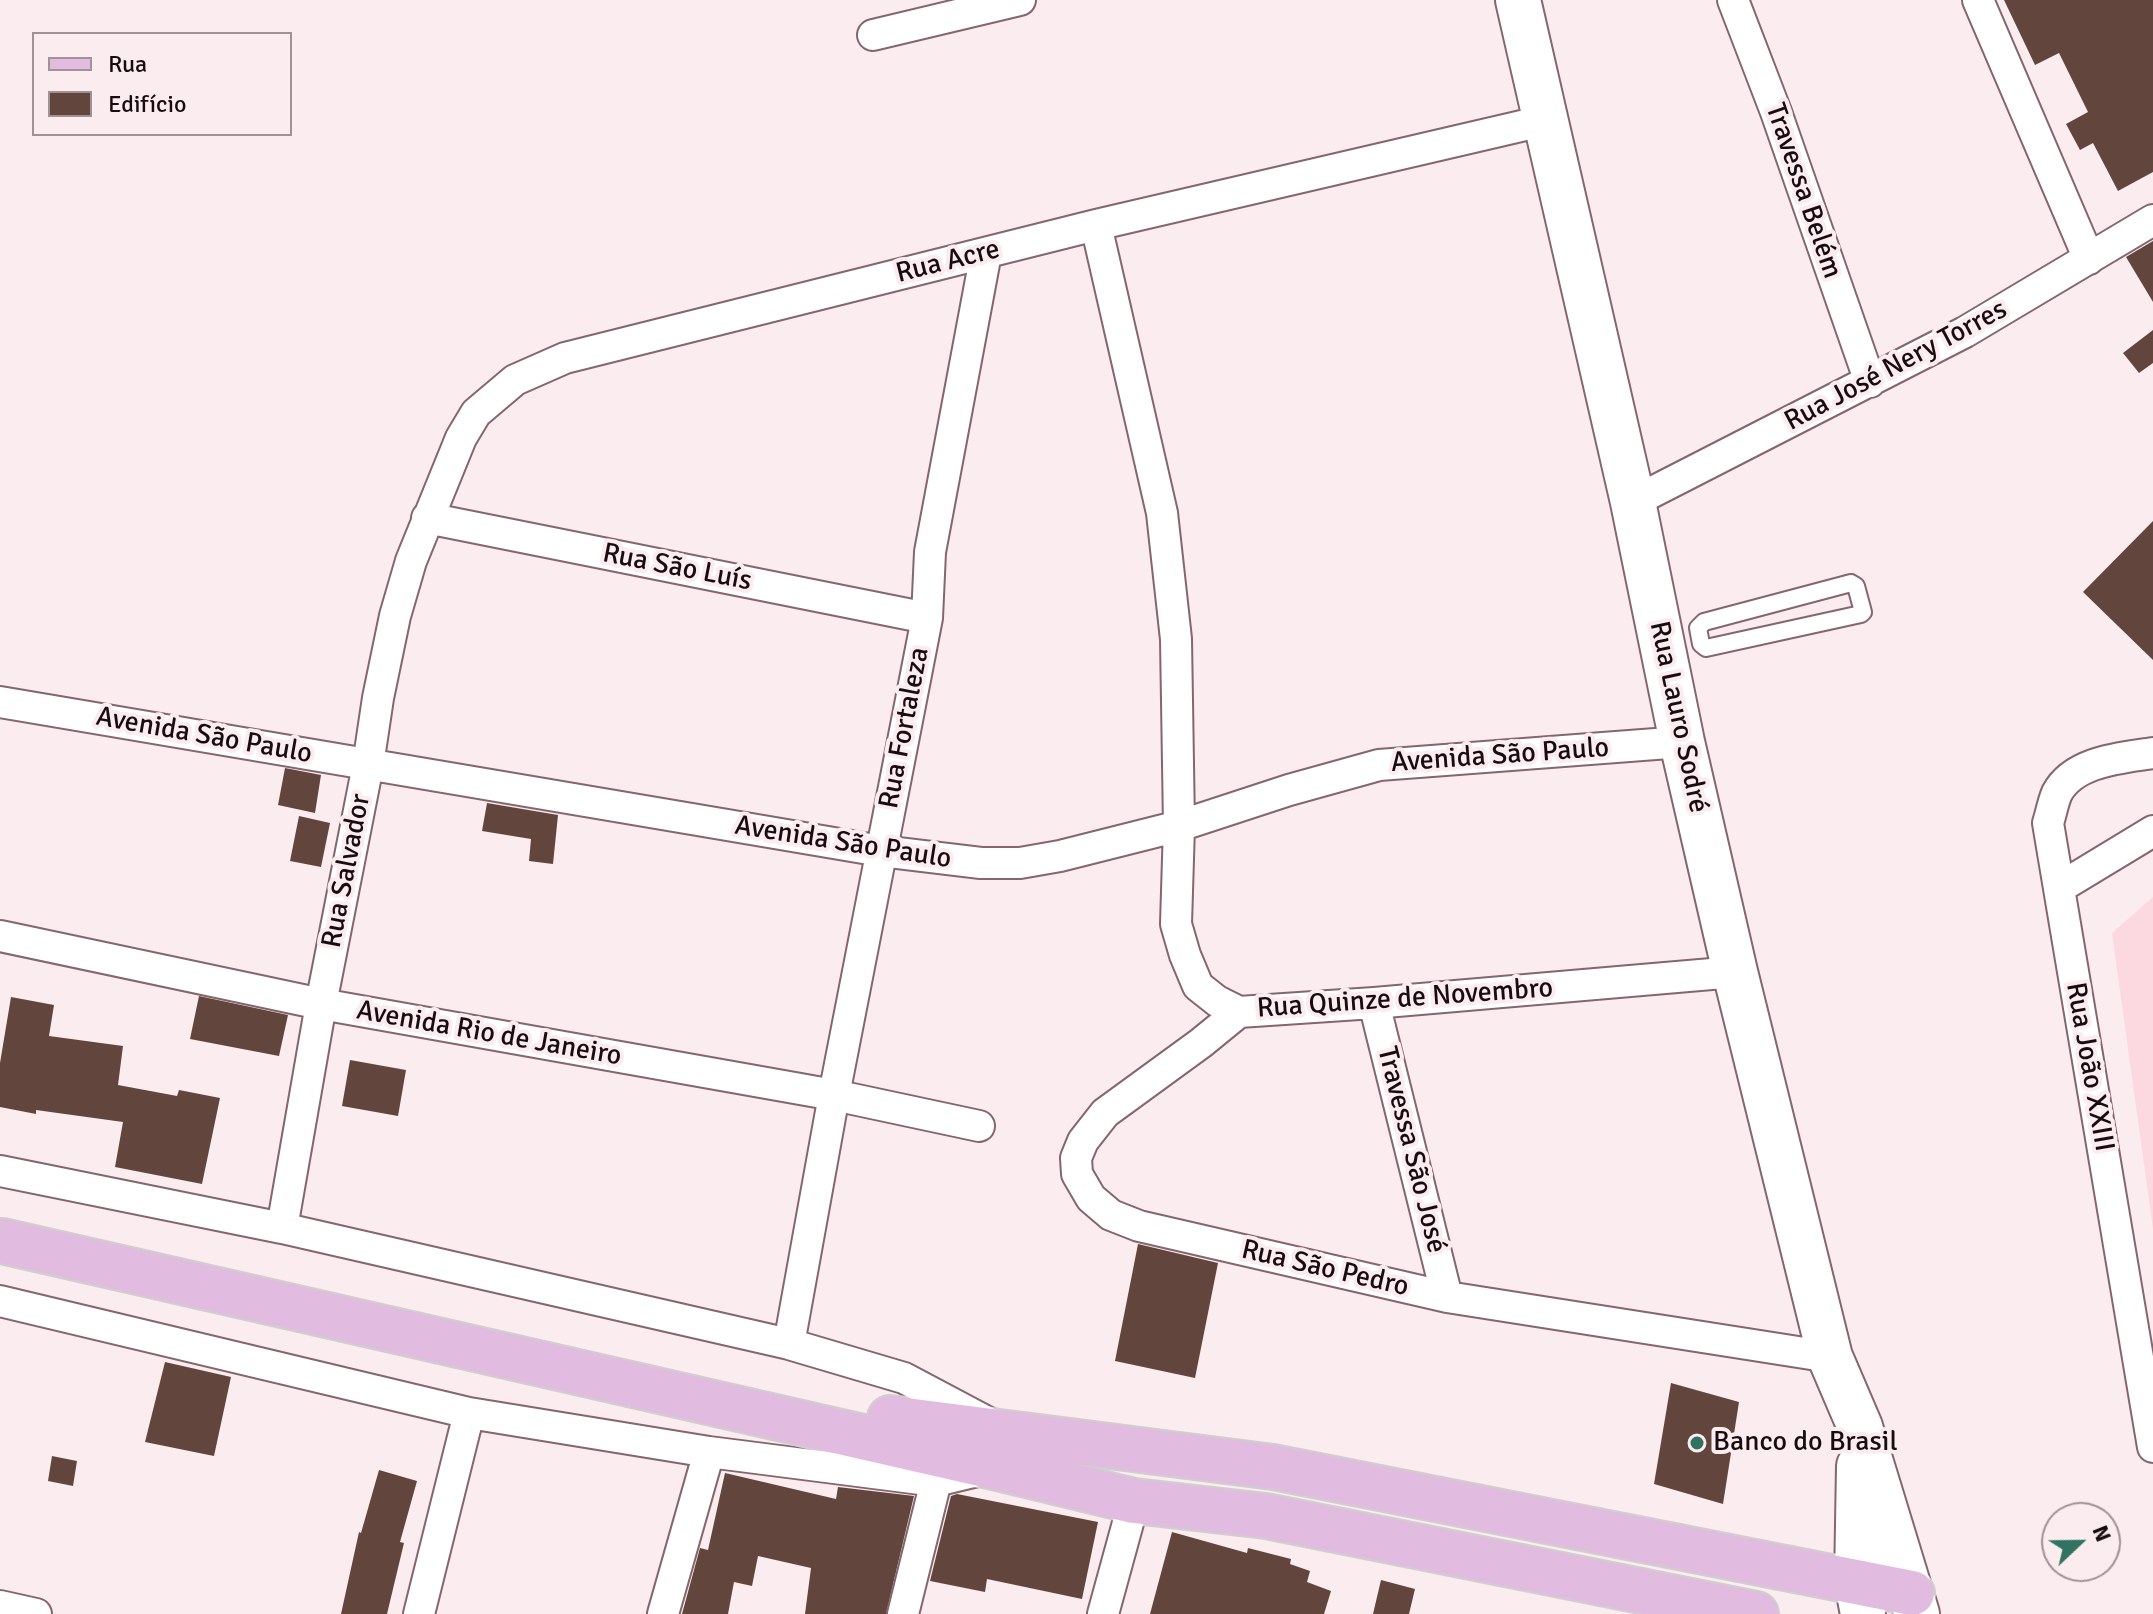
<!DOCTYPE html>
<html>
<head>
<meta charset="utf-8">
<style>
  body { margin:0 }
  #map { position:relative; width:2153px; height:1614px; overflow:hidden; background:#fbecef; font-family:Signika,sans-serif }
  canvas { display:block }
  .legend { position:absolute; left:32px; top:32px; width:260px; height:104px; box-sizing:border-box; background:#fbecef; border:2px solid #a09295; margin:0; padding:10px 14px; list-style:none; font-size:24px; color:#170c0f }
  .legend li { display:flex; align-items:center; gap:16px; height:40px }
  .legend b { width:40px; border:2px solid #a09295 }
  .north { position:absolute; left:2041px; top:1502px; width:80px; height:80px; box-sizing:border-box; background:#fbecef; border:2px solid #a09295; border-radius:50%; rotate:68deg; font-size:22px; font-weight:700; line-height:32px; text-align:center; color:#170c0f }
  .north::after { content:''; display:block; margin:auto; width:28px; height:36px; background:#317261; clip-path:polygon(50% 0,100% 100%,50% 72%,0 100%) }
</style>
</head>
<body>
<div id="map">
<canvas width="2153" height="1614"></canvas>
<ul class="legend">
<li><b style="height:10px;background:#e2bbe0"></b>Rua</li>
<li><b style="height:22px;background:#62463e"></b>Edifício</li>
</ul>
<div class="north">N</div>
</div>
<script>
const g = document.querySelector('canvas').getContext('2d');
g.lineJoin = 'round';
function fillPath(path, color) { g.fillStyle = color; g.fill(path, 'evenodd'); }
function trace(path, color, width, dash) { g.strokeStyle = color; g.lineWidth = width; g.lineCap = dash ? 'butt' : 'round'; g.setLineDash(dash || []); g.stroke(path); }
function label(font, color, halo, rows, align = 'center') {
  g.font = font + ' Signika,sans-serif'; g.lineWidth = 8; g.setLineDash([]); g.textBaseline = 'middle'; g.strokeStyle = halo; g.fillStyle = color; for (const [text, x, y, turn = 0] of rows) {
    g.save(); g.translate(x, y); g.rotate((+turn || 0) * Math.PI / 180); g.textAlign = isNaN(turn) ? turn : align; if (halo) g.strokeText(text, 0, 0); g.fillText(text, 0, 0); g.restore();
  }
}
fillPath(new Path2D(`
  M 2153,897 L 2153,1229 L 2112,933 Z`), '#fcd9e1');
fillPath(new Path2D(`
  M 2004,0 L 2153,0 L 2153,172 L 2118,191 L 2093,143 L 2080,150 L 2066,124 L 2088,112 L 2059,53 L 2035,65 Z
  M 2153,241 L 2153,302 L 2126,257 Z
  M 2153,330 L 2153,363 L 2139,373 L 2123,353 Z
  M 2153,521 L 2153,660 L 2083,592 Z
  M 285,768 L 321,775 L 315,813 L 278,805 Z
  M 487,803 L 558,815 L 553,864 L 529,861 L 531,839 L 482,831 Z
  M 299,816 L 330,823 L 321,867 L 290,861 Z
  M 199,996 L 288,1015 L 279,1056 L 190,1039 Z
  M 11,997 L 54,1005 L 49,1036 L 123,1046 L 118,1085 L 177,1096 L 179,1090 L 220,1098 L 202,1184 L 115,1167 L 123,1122 L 36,1110 L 36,1114 L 0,1107 L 0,1063 Z
  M 350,1060 L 406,1070 L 398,1116 L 342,1106 Z
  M 1138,1244 L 1218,1263 L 1195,1378 L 1115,1361 Z
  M 165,1362 L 231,1377 L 214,1456 L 145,1442 Z
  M 1671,1383 L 1739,1402 L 1723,1504 L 1654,1484 Z
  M 52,1456 L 77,1461 L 73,1486 L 48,1481 Z
  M 379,1470 L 417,1481 L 400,1542 L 404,1543 L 387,1614 L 341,1614 L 359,1532 L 361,1533 Z
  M 725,1473 L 836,1499 L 838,1487 L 914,1496 L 886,1614 L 805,1614 L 811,1568 L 758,1556 L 752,1586 L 734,1582 L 728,1614 L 682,1614 L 700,1548 L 708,1550 Z
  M 957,1494 L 1098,1522 L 1082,1599 L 987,1579 L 985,1592 L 930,1581 L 951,1496 Z
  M 1172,1532 L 1247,1553 L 1248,1548 L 1291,1559 L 1290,1564 L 1310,1571 L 1307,1582 L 1331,1591 L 1324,1614 L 1150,1614 Z
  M 1381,1580 L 1415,1589 L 1409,1614 L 1373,1614 Z`), '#62463e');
const service = new Path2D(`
  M 1851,583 L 1856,586 L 1863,612 L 1861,614 L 1706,648 L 1701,644 L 1698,628 L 1704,622 Z`);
const minor = new Path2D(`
  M 1733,0 L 1776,112 L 1870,382
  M 1978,0 L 2089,259
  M 873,35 L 1020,0
  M 1096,225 L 1162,513 L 1176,639 L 1179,826 L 1176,924 L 1185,955 L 1198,986 L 1217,1001 L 1239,1012 L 1374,1003 L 1735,972
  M 1633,502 L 1965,332 L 2153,220
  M 427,518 L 927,618
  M 0,702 L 881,851 L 981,863 L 1020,863 L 1060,856 L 1179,826 L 1289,790 L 1379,765 L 1682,742
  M 2153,753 C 2121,758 2074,761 2057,793 C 2053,802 2051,814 2048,823 L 2153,1447
  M 2059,888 L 2153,831
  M 0,936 L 321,1004 L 834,1095 L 979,1126
  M 1374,1003 L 1447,1297
  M 1239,1012 L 1201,1043 L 1105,1113 L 1083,1141 L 1076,1158 L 1077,1174 L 1091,1198 L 1111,1215 L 1139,1226 L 1447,1297 L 1830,1357
  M 0,1171 L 282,1228 L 789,1344 L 904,1378 L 987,1422
  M 282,1228 L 321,1004 L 368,765 L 378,698 L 395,616 L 411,561 L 461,438 L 476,413 L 515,380 L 565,358 L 1096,225 L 1547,120
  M 0,1301 L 469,1413 L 709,1452 L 936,1481 L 986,1469
  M 789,1344 L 834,1095 L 927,618 L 930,552 L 986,253
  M 0,1606 L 36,1614
  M 419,1614 L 469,1413
  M 663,1614 L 709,1452
  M 903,1614 L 936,1481
  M 1103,1614 L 1134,1501`);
const secondary = new Path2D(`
  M 1518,0 L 1633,502 L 1682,742 L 1735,972 L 1830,1357 L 1860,1427 L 1917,1614
  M 1859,1466 L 1857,1583 L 1863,1614`);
const primary = new Path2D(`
  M 2,1241 L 994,1467 L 1134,1501 L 1266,1516 L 1756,1614
  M 890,1418 L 1273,1467 L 1912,1593`);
trace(service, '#85666e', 20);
trace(minor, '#85666e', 34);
trace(secondary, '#85666e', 48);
trace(primary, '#d1cecf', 48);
trace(service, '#fff', 16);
trace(minor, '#fff', 30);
trace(secondary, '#fff', 44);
trace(primary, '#e2bbe0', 44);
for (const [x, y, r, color] of [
  [1697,1443,8,"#317261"]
]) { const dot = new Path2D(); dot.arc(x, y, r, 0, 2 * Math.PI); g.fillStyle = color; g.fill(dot); trace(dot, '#fbecef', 3); }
label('28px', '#170c0f', '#fbecef', [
  ["Travessa Belém",1803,191,71],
  ["Rua Acre",948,262,-14],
  ["Rua José Nery Torres",1896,366,-28],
  ["Rua São Luís",677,568,11],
  ["Rua Lauro Sodré",1678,717,78],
  ["Rua Fortaleza",905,728,-79],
  ["Avenida São Paulo",204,736,10],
  ["Avenida São Paulo",1500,756,-4],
  ["Avenida São Paulo",843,843,9],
  ["Rua Salvador",347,871,-79],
  ["Rua Quinze de Novembro",1405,999,-4],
  ["Avenida Rio de Janeiro",489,1034,10],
  ["Rua João XXIII",2089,1067,80],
  ["Travessa São José",1411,1150,76],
  ["Rua São Pedro",1325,1269,13]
]);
label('28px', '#170c0f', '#fbecef', [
  ["Banco do Brasil",1713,1443]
], 'left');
</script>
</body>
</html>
